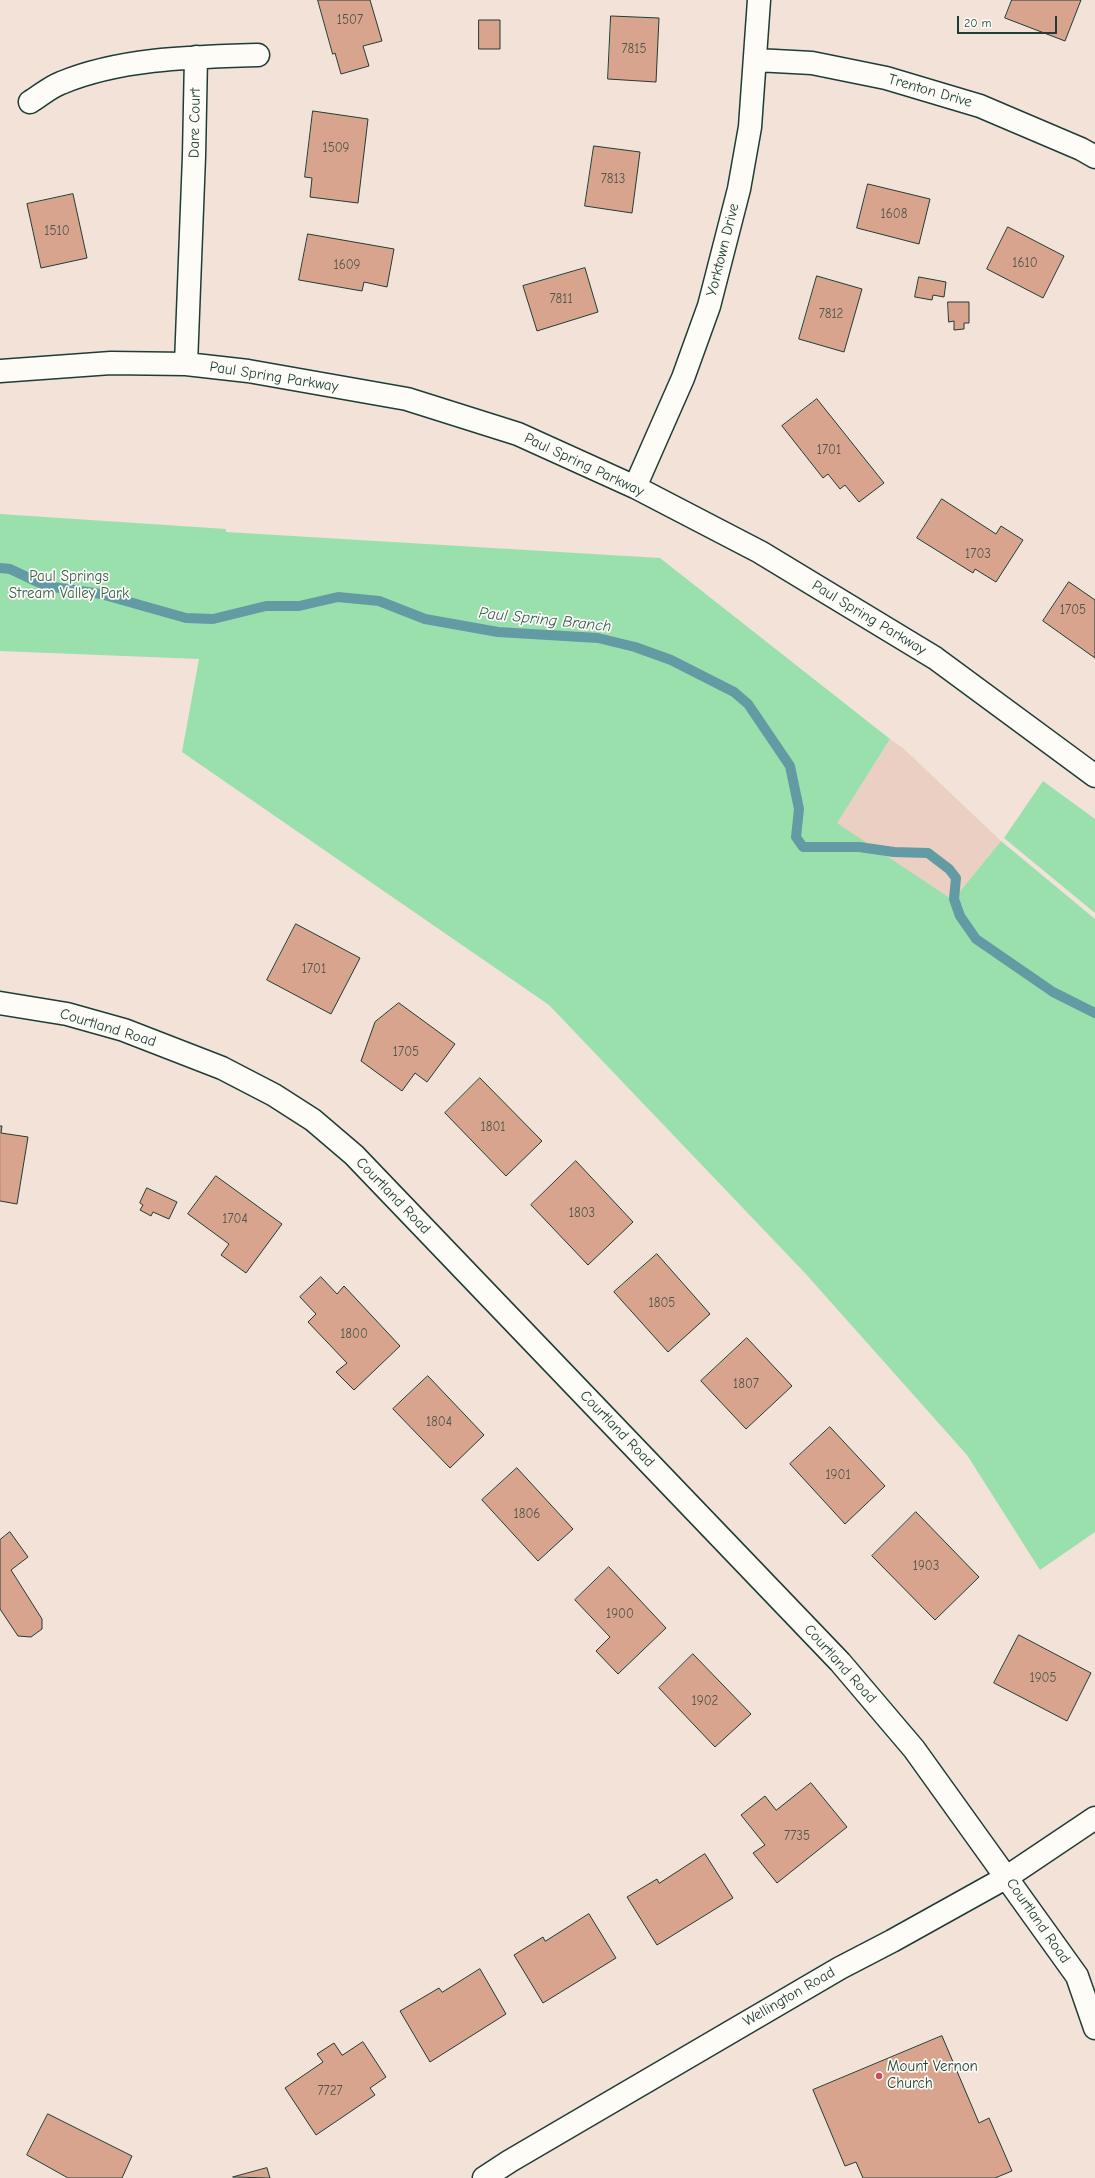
<!DOCTYPE html>
<html>
<head>
<meta charset="utf-8">
<style>
  body { margin:0 }
  #map { position:relative; width:1095px; height:2178px; overflow:hidden; background:#f2e2d8; font-family:"Comic Neue",sans-serif }
  canvas { display:block }
  .scale { position:absolute; left:957px; top:16px; width:100px; height:18px; box-sizing:border-box; border:2px solid #1f3d34; border-top:0; padding-left:5px; font-size:12px; line-height:14px; white-space:nowrap; color:#1f3d34; -webkit-text-stroke:3px #fdfcf7; paint-order:stroke }
</style>
</head>
<body>
<div id="map">
<canvas width="1095" height="2178"></canvas>
<div class="scale">20 m</div>
</div>
<script>
const g = document.querySelector('canvas').getContext('2d');
g.lineJoin = 'round';
function fillPath(path, color) { g.fillStyle = color; g.fill(path, 'evenodd'); }
function trace(path, color, width, dash) { g.strokeStyle = color; g.lineWidth = width; g.lineCap = dash ? 'butt' : 'round'; g.setLineDash(dash || []); g.stroke(path); }
function label(font, color, halo, rows, align = 'center') {
  g.font = font + ' "Comic Neue",sans-serif'; g.lineWidth = 3.5; g.setLineDash([]); g.textBaseline = 'middle'; g.strokeStyle = halo; g.fillStyle = color; for (const [text, x, y, turn = 0] of rows) {
    g.save(); g.translate(x, y); g.rotate((+turn || 0) * Math.PI / 180); g.textAlign = isNaN(turn) ? turn : align; if (halo) g.strokeText(text, 0, 0); g.fillText(text, 0, 0); g.restore();
  }
}
fillPath(new Path2D(`
  M 890,739 L 904,749 L 1001,841 L 953,900 L 836,823 Z`), '#eacfc2');
fillPath(new Path2D(`
  M 0,514 L 226,529 L 226,532 L 660,558 L 890,739 L 837,823 L 953,900 L 1001,841 L 1095,919 L 1095,1532 L 1040,1570 L 967,1455 L 804,1272 L 549,1005 L 182,752 L 199,659 L 0,651 Z
  M 1043,781 L 1095,819 L 1095,913 L 1004,838 Z`), '#9ae0ad');
trace(new Path2D(`
  M 0,568 L 10,569 L 46,586 L 101,594 L 186,618 L 213,619 L 266,606 L 299,606 L 338,597 L 379,601 L 425,619 L 498,632 L 598,638 L 635,647 L 671,660 L 734,692 L 748,704 L 790,766 L 799,809 L 796,837 L 803,847 L 859,847 L 894,852 L 928,853 L 949,869 L 956,878 L 954,899 L 960,916 L 976,939 L 1053,992 L 1095,1013`), '#629ba4', 10);
const building = new Path2D(`
  M 318,0 L 370,0 L 382,41 L 363,46 L 369,66 L 341,74 L 335,53 L 333,54 Z
  M 1012,0 L 1081,0 L 1065,41 L 1005,18 Z
  M 611,16 L 659,18 L 656,82 L 608,79 Z
  M 479,20 L 500,20 L 500,49 L 479,49 Z
  M 313,111 L 368,119 L 358,203 L 310,197 L 312,178 L 305,177 Z
  M 594,146 L 640,152 L 632,213 L 585,206 Z
  M 868,184 L 930,199 L 919,244 L 857,228 Z
  M 73,194 L 87,258 L 41,268 L 27,204 Z
  M 1008,227 L 1064,256 L 1043,298 L 987,269 Z
  M 308,234 L 394,249 L 387,287 L 364,282 L 362,291 L 299,280 Z
  M 585,268 L 598,312 L 537,331 L 523,286 Z
  M 817,276 L 862,289 L 844,352 L 799,339 Z
  M 919,277 L 946,282 L 944,297 L 933,295 L 932,300 L 915,297 Z
  M 948,302 L 969,302 L 969,323 L 964,323 L 964,329 L 954,330 L 954,321 L 949,322 Z
  M 817,399 L 884,483 L 859,502 L 845,485 L 840,489 L 828,474 L 823,478 L 782,426 Z
  M 942,499 L 996,534 L 1001,526 L 1023,540 L 996,582 L 975,569 L 973,573 L 917,538 Z
  M 1069,582 L 1095,600 L 1095,658 L 1043,621 Z
  M 296,924 L 360,958 L 331,1014 L 267,980 Z
  M 399,1003 L 455,1044 L 427,1082 L 415,1073 L 402,1091 L 361,1061 L 375,1022 Z
  M 480,1078 L 542,1141 L 506,1176 L 445,1113 Z
  M 0,1126 L 2,1126 L 1,1133 L 28,1137 L 17,1204 L 0,1201 Z
  M 576,1161 L 633,1222 L 588,1265 L 531,1205 Z
  M 216,1176 L 282,1224 L 246,1273 L 221,1255 L 229,1244 L 188,1214 Z
  M 147,1188 L 177,1202 L 169,1219 L 153,1212 L 151,1216 L 140,1210 L 143,1205 L 140,1203 Z
  M 657,1254 L 710,1314 L 668,1352 L 614,1292 Z
  M 321,1277 L 337,1294 L 344,1286 L 400,1346 L 354,1390 L 336,1372 L 347,1363 L 308,1322 L 316,1314 L 300,1297 Z
  M 747,1338 L 792,1386 L 746,1429 L 701,1381 Z
  M 428,1376 L 484,1435 L 450,1468 L 393,1409 Z
  M 830,1427 L 885,1486 L 845,1524 L 790,1464 Z
  M 517,1468 L 573,1529 L 538,1561 L 482,1500 Z
  M 916,1512 L 979,1577 L 935,1620 L 872,1556 Z
  M 10,1532 L 28,1557 L 11,1570 L 42,1619 L 42,1629 L 31,1637 L 18,1636 L 0,1609 L 0,1540 Z
  M 609,1567 L 666,1628 L 618,1674 L 596,1651 L 610,1637 L 575,1600 Z
  M 1019,1635 L 1091,1673 L 1067,1721 L 994,1683 Z
  M 693,1654 L 751,1714 L 715,1747 L 659,1688 Z
  M 811,1783 L 847,1827 L 777,1883 L 753,1853 L 765,1845 L 741,1815 L 765,1796 L 776,1810 Z
  M 705,1854 L 733,1898 L 657,1945 L 627,1897 L 657,1879 L 659,1883 Z
  M 589,1914 L 616,1958 L 543,2003 L 514,1955 L 543,1937 L 545,1941 Z
  M 480,1969 L 506,2014 L 430,2062 L 400,2011 L 439,1988 L 442,1992 Z
  M 942,2036 L 979,2123 L 989,2118 L 1012,2171 L 995,2178 L 863,2178 L 856,2162 L 845,2166 L 813,2090 Z
  M 363,2042 L 386,2077 L 370,2088 L 375,2095 L 316,2135 L 285,2088 L 323,2062 L 317,2054 L 334,2043 L 342,2055 Z
  M 48,2114 L 132,2156 L 122,2178 L 68,2178 L 27,2155 Z
  M 267,2168 L 270,2178 L 233,2177 Z`);
fillPath(building, '#d9a48e');
trace(building, '#1f3d34', 1);
const minor = new Path2D(`
  M 756,60 L 812,63 L 886,78 L 980,106 L 1081,149 L 1095,157
  M 30,102 C 40,96 50,87 61,83 C 121,58 194,57 258,55
  M 186,364 L 194,156 L 196,57
  M 0,371 L 111,363 L 186,364 L 248,371 L 407,399 L 518,434 L 635,487 L 760,552 L 935,658 L 1095,776
  M 635,487 L 683,378 L 709,306 L 739,189 L 750,127 L 759,0
  M 0,1003 L 67,1014 L 124,1030 L 222,1068 L 274,1095 L 313,1120 L 354,1155 L 840,1662 L 914,1749 L 1077,1976 L 1095,2028
  M 484,2178 L 510,2161 L 840,1968 L 892,1941 L 1007,1877 L 1095,1818`);
trace(minor, '#1f3d34', 25);
trace(minor, '#fdfcf7', 22);
for (const [x, y, r, color] of [
  [879,2076,4,"#d1495b"]
]) { const dot = new Path2D(); dot.arc(x, y, r, 0, 2 * Math.PI); g.fillStyle = color; g.fill(dot); trace(dot, '#fdfcf7', 1.5); }
label('13px', '#4e574a', null, [
  ["1507",350,20],
  ["7815",634,49],
  ["1509",336,148],
  ["7813",613,179],
  ["1608",894,214],
  ["1510",57,231],
  ["1610",1025,263],
  ["1609",347,265],
  ["7811",561,299],
  ["7812",831,314],
  ["1701",829,450],
  ["1703",978,554],
  ["1705",1073,610],
  ["1701",314,969],
  ["1705",406,1052],
  ["1801",493,1127],
  ["1803",582,1213],
  ["1704",235,1219],
  ["1805",662,1303],
  ["1800",354,1334],
  ["1807",746,1384],
  ["1804",439,1422],
  ["1901",838,1475],
  ["1806",527,1514],
  ["1903",926,1566],
  ["1900",620,1614],
  ["1905",1043,1678],
  ["1902",705,1701],
  ["7735",797,1836],
  ["7727",330,2091]
]);
label('15px', '#1f3d34', '#fdfcf7', [
  ["Trenton Drive",930,91,16],
  ["Dare Court",195,123,-89],
  ["Yorktown Drive",723,250,-76],
  ["Paul Spring Parkway",274,377,9],
  ["Paul Spring Parkway",584,465,25],
  ["Paul Spring Parkway",869,618,31],
  ["Courtland Road",108,1028,17],
  ["Courtland Road",393,1196,46],
  ["Courtland Road",617,1429,46],
  ["Courtland Road",840,1664,48],
  ["Courtland Road",1038,1921,55],
  ["Wellington Road",789,1997,-30]
]);
label('15px', '#385e4c', '#fdfcf7', [
  ["Paul Springs",69,577],
  ["Stream Valley Park",69,594]
]);
label('15px', '#1f3d34', '#fdfcf7', [
  ["Mount Vernon",887,2067],
  ["Church",887,2084]
], 'left');
label('italic 16px', '#355c59', '#fdfcf7', [
  ["Paul Spring Branch",545,620,6]
]);
</script>
</body>
</html>
